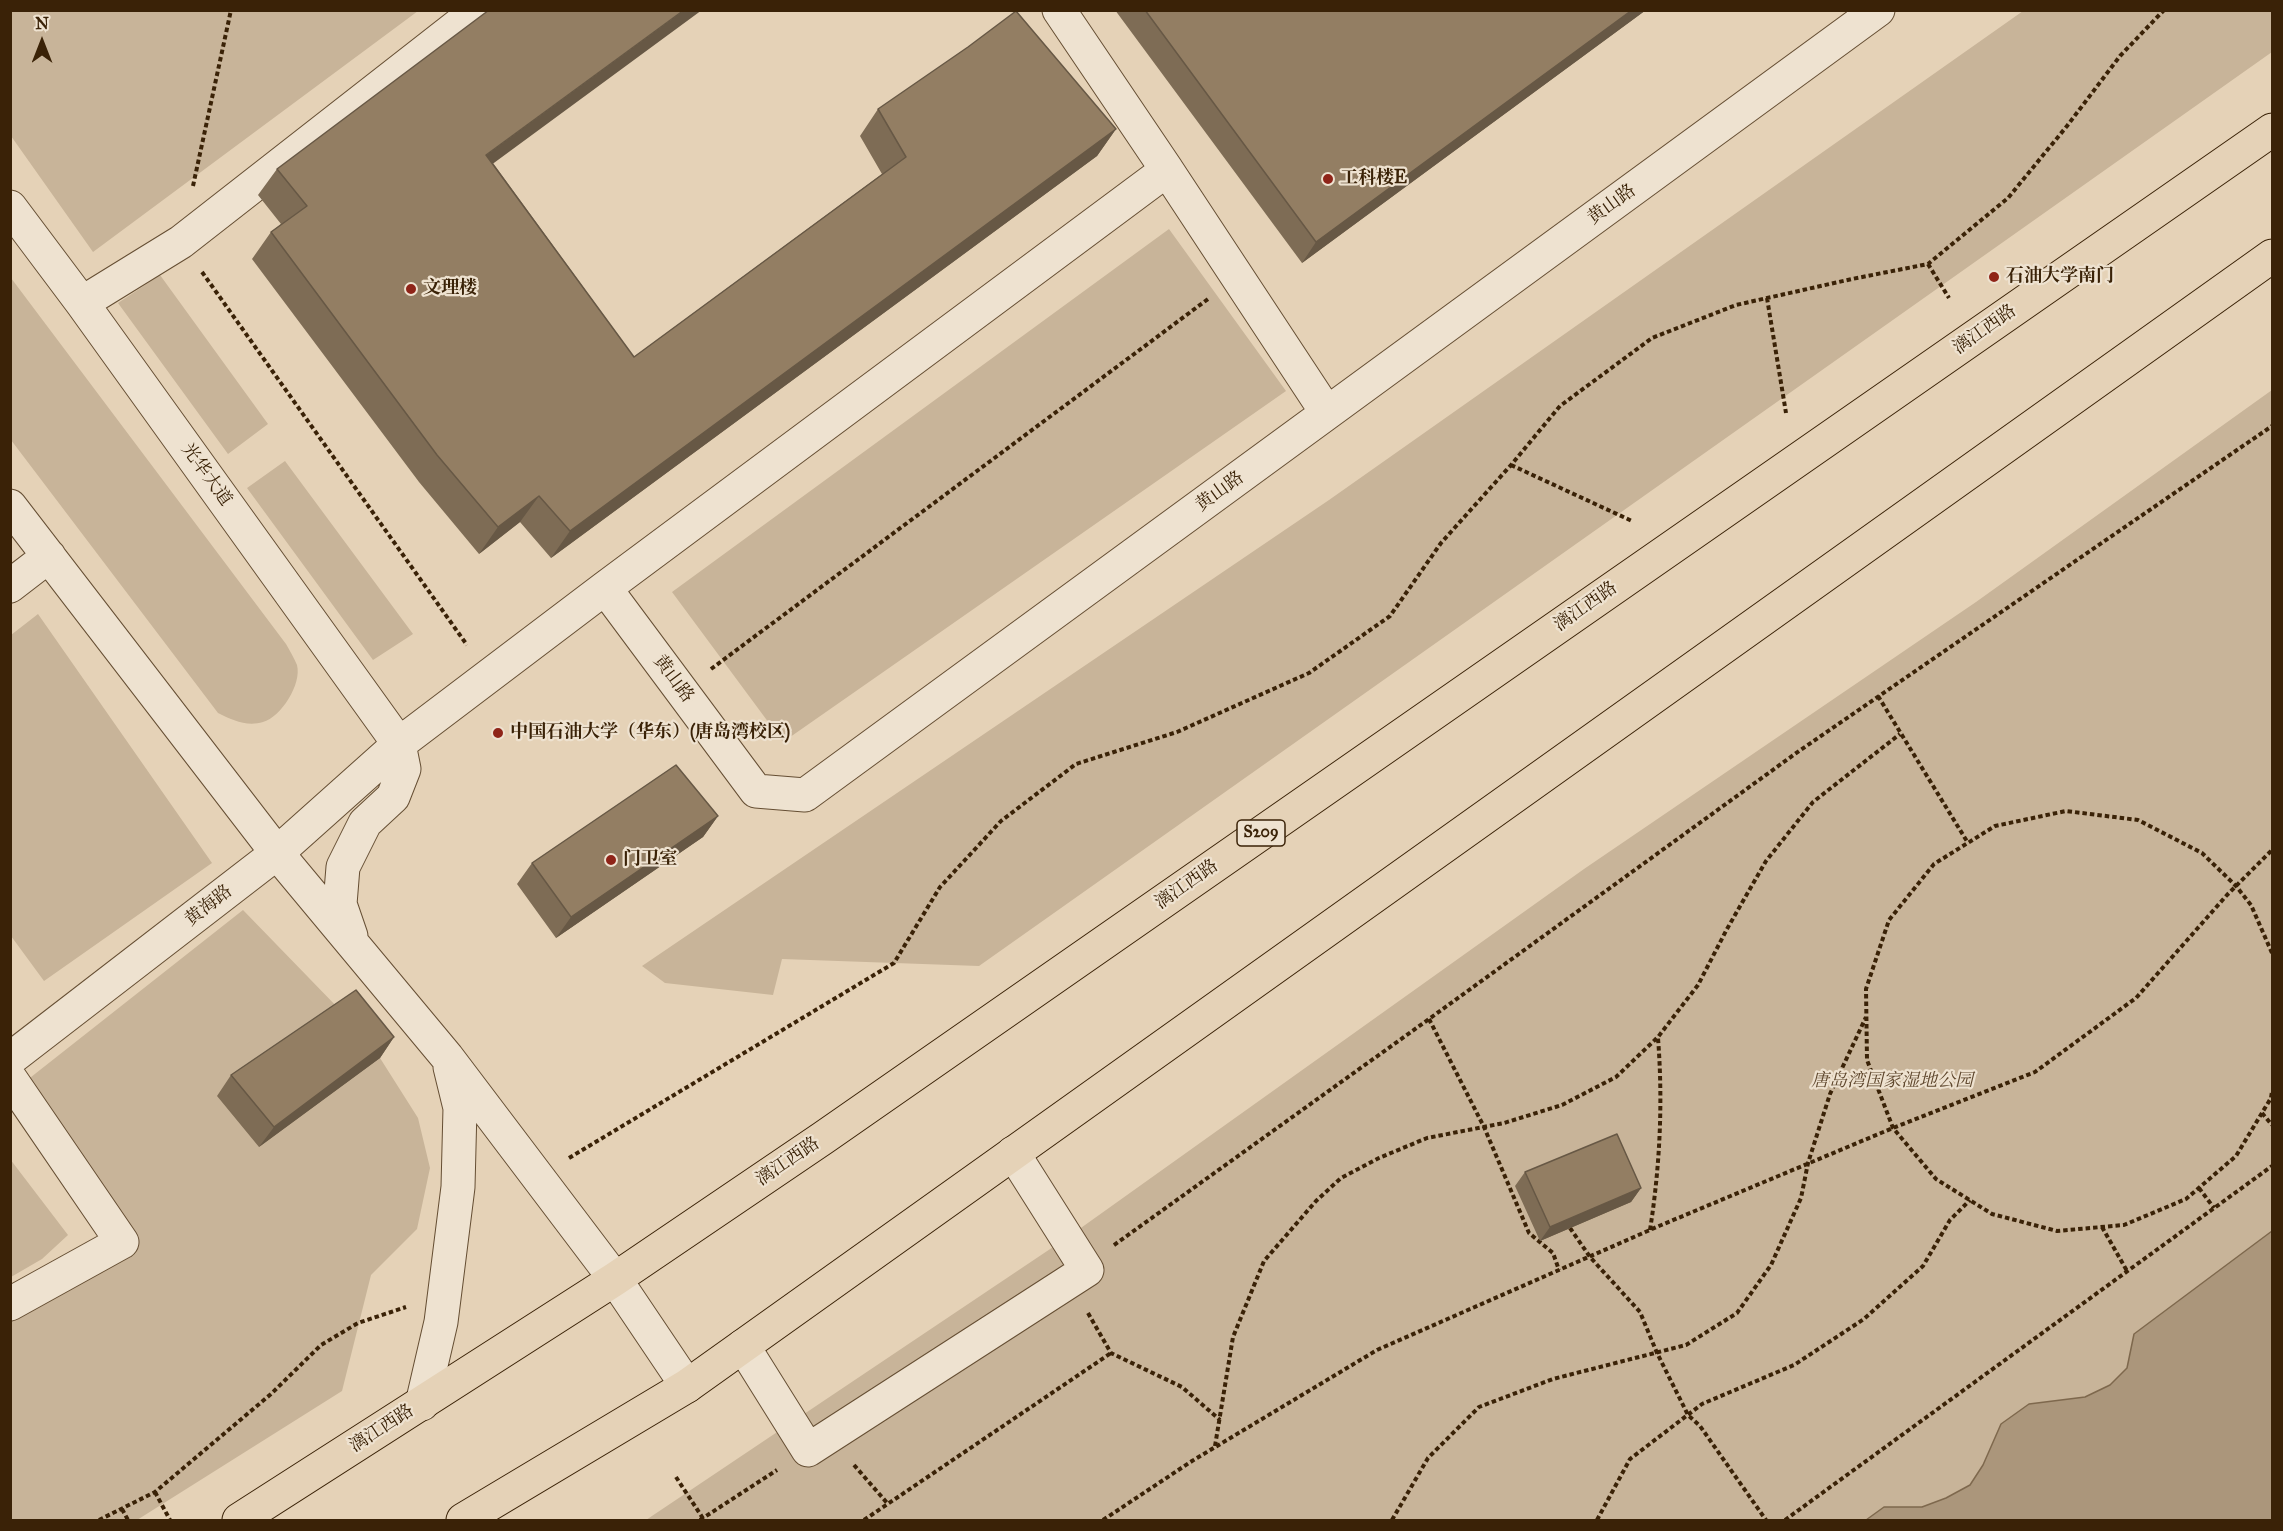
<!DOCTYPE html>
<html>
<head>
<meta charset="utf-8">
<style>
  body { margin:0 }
  #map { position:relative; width:2283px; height:1531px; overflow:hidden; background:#e5d2b7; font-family:"IM FELL Great Primer",serif }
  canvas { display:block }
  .frame { position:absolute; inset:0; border:12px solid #3a2207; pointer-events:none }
  .north { position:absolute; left:12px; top:12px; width:60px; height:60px; -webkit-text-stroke:4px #eee2d0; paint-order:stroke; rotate:0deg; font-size:16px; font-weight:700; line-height:24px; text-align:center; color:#3a2207 }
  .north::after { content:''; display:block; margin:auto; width:21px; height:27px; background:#3a2207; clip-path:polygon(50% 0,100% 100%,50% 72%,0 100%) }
</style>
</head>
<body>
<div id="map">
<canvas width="2283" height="1531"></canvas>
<div class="frame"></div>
<div class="north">N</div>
</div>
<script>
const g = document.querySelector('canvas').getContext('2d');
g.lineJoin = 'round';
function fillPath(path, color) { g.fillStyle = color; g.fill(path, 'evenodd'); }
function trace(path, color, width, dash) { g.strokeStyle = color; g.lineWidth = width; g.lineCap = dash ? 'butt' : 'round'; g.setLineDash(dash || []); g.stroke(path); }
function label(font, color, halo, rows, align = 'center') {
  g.font = font + ' "IM FELL Great Primer","Noto Serif SC",serif'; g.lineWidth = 4.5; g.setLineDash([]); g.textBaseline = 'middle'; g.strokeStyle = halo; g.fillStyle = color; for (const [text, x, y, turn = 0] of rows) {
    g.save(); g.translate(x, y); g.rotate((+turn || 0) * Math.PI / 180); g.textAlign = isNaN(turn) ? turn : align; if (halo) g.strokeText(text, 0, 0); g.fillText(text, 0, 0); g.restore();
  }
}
fillPath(new Path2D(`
  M 10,11 L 11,10 L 418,11 L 93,252 L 11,136 Z
  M 2023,11 L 2272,11 L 2272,52 L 979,966 L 782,959 L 773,995 L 665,983 L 642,966 L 1329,500 Z
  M 1169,229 L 1286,391 L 783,742 L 672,592 Z
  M 160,275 L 268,424 L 228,454 L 118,303 Z
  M 11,278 L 286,644 C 290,651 294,658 297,665 C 302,684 281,717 263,722 C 247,727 232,720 218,713 L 11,440 Z
  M 2272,390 L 2272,1231 L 2135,1333 L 2127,1368 L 2110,1385 L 2085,1397 L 2029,1404 L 2001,1424 L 1983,1465 L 1970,1485 L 1946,1498 L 1922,1507 L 1884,1507 L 1866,1520 L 646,1520 L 1071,1235 L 1584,869 L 1976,602 Z
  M 285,461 L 413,634 L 373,660 L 247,488 Z
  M 38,614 L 212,863 L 44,981 L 11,936 L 11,635 Z
  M 243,910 L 341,1011 L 380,1058 L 418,1118 L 430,1168 L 417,1229 L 371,1275 L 342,1391 L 137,1520 L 11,1520 L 10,1312 L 129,1245 L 26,1081 Z
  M 10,1159 L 68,1235 L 42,1259 L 11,1277 Z`), '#c8b499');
const water = new Path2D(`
  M 2272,1231 L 2272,1520 L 1866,1520 L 1884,1507 L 1922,1507 L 1946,1498 L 1970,1485 L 1983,1465 L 2001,1424 L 2029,1404 L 2085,1397 L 2110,1385 L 2127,1368 L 2134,1334 Z`);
fillPath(water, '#ab967b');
trace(water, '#7e684d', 1.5);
const minor = new Path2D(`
  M 1167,170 L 1327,413
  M 10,207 L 82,303 L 399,744 L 404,769 L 393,797 L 365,823 L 343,867 L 340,904 L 351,936
  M 82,303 L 181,242 L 478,10
  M 10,506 L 277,853 L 447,1057 L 615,1279 L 687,1386
  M 10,586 L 49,556
  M 605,588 L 756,791 L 805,795 L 1878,10
  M 10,1059 L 277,853 L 399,744 L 605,588 L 1167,170 L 1059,10
  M 10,1078 L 122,1242 L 10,1304
  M 743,1346 L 808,1450 L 1087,1270 L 1013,1153
  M 422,1404 L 441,1322 L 458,1187 L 460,1108 L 450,1067`);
const major = new Path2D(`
  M 239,1520 L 615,1279 L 823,1138 L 2272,130
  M 463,1520 L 687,1386 L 2272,256`);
trace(minor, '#654e33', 35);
trace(major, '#3a2207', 35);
trace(new Path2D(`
  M 193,186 L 231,10
  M 1928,264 L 1949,298
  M 202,272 L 467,645
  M 1767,298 L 1786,413
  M 1511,465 L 1632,521
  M 711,669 L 1208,299
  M 1878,696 L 1968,843
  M 2272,953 L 2251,905 L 2236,886 L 2202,853 L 2138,820 L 2066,811 L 1995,826 L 1934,864 L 1889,920 L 1866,989 L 1867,1060 L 1893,1128 L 1936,1179 L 1992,1214 L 2057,1231 L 2124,1225 L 2186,1199 L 2236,1156 L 2271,1098 L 2272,1091
  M 1429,1019 L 1484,1127 L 1529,1233 L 1553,1253 L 1559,1270
  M 2262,1113 L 2272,1125
  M 569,1158 L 894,963 L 940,887 L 1001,821 L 1076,764 L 1177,732 L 1309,673 L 1390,616 L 1441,543 L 1511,465 L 1560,406 L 1652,338 L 1736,305 L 1852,279 L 1928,264 L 2008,198 L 2067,126 L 2120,56 L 2164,10
  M 2199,1188 L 2214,1208
  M 2102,1227 L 2127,1271
  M 1570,1228 L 1590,1257 L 1640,1312 L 1657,1353 L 1688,1415 L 1700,1426 L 1766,1520
  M 1650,1230 C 1660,1166 1663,1102 1658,1038
  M 1114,1245 L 1429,1019 L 1799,751 L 2272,426
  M 1088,1313 L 1111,1353 L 1182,1387 L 1220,1420
  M 1215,1446 L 1233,1337 L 1264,1261 L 1316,1201 L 1341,1178 L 1379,1158 L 1427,1138 L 1504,1123 L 1562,1105 L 1616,1077 L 1658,1037 L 1698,985 L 1727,929 L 1766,861 L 1813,802 L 1900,734
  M 854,1465 L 888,1504
  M 676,1477 L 704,1520
  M 155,1492 L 170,1520
  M 122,1509 L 128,1520
  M 99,1520 L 155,1492 L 271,1394 L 321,1345 L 358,1323 L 406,1307
  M 700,1520 L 777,1470
  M 864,1520 L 1111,1353
  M 1103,1520 L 1192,1461 L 1377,1350 L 1659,1226 L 1893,1128 L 2035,1072 L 2136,998 L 2227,895 L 2272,850
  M 1392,1520 L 1428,1458 L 1479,1407 L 1553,1379 L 1686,1345 L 1737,1313 L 1771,1265 L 1801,1198 L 1808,1163 L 1830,1094 L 1866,1017
  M 1597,1520 L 1630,1459 L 1702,1404 L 1794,1365 L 1864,1319 L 1923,1266 L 1950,1220 L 1970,1200
  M 1785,1520 L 2272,1166`), '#3a2207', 4, [4.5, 3]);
trace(minor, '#eee2d0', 33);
trace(major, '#e5d2b7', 33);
fillPath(new Path2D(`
  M 1115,10 L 1646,10 L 1302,263 Z
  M 878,109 L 1116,129 L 1097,156 L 551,558 L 520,522 L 479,554 L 419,482 L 252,259 L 271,232 L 281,224 L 258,195 L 277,169 L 493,163 L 634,357 L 882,174 L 860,136 Z
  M 718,816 L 703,837 L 556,938 L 517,884 L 532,863 Z
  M 394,1037 L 380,1058 L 259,1147 L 217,1096 L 231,1075 Z
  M 1525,1172 L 1641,1188 L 1631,1202 L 1540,1241 L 1515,1186 Z`), '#7e6c55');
fillPath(new Path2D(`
  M 684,10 L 702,10 L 468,182 L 486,155 Z
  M 1632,10 L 1646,10 L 1302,263 L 1316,242 Z
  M 1116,129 L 1097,156 L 551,558 L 570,531 Z
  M 539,496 L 520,522 L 479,554 L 498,527 Z
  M 718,816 L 703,837 L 556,938 L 571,917 Z
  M 394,1037 L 380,1058 L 259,1147 L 274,1127 Z
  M 1641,1188 L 1631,1202 L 1540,1241 L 1550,1227 Z`), '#675845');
const building = new Path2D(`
  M 489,10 L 684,10 L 486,155 L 634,357 L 906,157 L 878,109 L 968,47 L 1016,11 L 1116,129 L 570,531 L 539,496 L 498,527 L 437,455 L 271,232 L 307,206 L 277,169 Z
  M 1145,10 L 1632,10 L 1316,242 Z
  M 676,765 L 718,816 L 571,917 L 532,863 Z
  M 356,990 L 394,1037 L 274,1127 L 231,1075 Z
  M 1617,1134 L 1641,1188 L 1550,1227 L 1525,1172 Z`);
fillPath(building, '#937e63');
trace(building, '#675845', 1.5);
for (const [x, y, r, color] of [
  [1328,179,6,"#8f2418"],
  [1994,277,6,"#8f2418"],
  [411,289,6,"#8f2418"],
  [498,733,6,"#8f2418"],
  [611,860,6,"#8f2418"]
]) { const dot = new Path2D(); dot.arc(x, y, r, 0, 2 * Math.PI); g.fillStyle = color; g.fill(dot); trace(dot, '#eee2d0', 2); }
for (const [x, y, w] of [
  [1261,833,48]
]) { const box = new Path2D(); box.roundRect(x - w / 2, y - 13, w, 26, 4.5); g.fillStyle = '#eee2d0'; g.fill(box); trace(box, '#3a2207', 1.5); }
label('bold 16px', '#3a2207', null, [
  ["S209",1261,833]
]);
label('bold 18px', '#3a2207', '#eee2d0', [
  ["工科楼E",1340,179],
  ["石油大学南门",2006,277],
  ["文理楼",423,289],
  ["中国石油大学（华东）(唐岛湾校区)",510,733],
  ["门卫室",623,860]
], 'left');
label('18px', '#3a2207', '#eee2d0', [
  ["黄山路",1612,205,-36],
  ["漓江西路",1985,330,-35],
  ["光华大道",206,475,54],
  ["黄山路",1220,492,-36],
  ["漓江西路",1586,607,-35],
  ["黄山路",673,679,53],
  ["漓江西路",1187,885,-35],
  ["黄海路",209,906,-38],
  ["漓江西路",788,1162,-34],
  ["漓江西路",382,1429,-33]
]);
label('italic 18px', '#5e462c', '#eee2d0', [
  ["唐岛湾国家湿地公园",1892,1082]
]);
</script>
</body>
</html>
